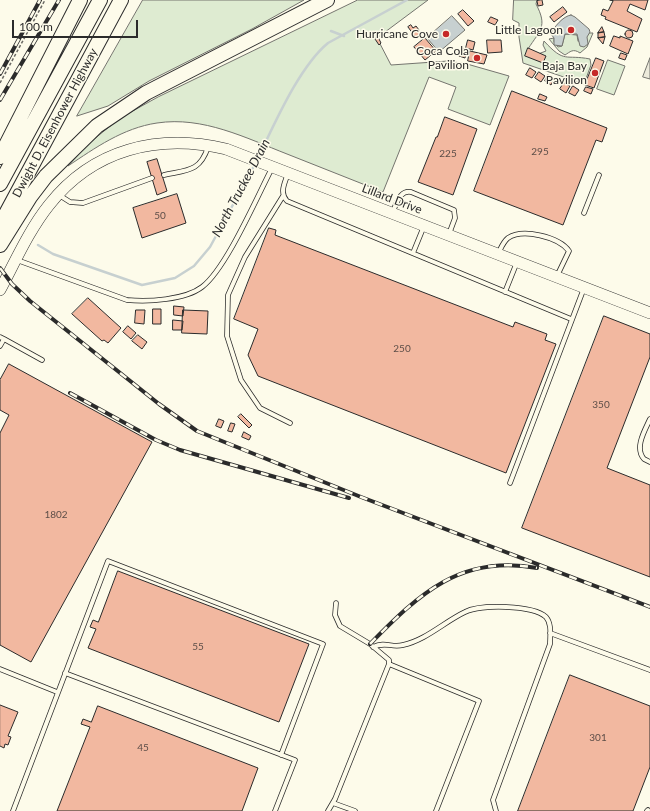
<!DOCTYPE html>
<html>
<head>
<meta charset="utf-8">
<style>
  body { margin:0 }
  #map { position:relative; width:650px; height:811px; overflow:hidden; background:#fdfbea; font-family:Lato,sans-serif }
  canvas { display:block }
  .scale { position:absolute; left:12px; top:20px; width:126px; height:18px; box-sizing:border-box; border:2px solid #2b2b2b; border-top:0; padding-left:5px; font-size:12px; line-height:14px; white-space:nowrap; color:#2b2b2b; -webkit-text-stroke:3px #fdfbea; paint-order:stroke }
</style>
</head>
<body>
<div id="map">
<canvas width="650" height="811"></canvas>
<div class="scale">100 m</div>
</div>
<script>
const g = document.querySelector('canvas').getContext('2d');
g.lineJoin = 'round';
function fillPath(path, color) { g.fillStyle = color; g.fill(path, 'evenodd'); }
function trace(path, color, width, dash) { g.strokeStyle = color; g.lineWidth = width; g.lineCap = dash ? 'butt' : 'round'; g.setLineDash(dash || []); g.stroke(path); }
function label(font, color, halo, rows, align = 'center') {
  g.font = font + ' Lato,sans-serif'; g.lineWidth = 3; g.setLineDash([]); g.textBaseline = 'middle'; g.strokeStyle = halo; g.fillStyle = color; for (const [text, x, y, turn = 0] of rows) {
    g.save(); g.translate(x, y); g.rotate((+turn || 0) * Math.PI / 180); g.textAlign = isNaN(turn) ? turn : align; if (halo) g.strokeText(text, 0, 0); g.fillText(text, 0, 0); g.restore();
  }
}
const green = new Path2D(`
  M 143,0 L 304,0 L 252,29 L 149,81 L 108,106 L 77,116 Z
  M 358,0 L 428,0 L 377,38 L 391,65 L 448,61 L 467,64 L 509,76 L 490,125 L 448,109 L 456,87 L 429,77 L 383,192 C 351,179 319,167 287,154 C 246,138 203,116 157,123 C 123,128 95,148 68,166 L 88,144 L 120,118 L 158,97 Z
  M 514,0 L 537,0 L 536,4 C 548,27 540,30 528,49 L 538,54 L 546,51 L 543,45 L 544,41 C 565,64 565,54 590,59 L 591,65 L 584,84 L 523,63 L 519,37 L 519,23 L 513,20 Z
  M 589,33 L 593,33 L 587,47 L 580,53 C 573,48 570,52 565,55 L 559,51 L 549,39 L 554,38 L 554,42 L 558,47 L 562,46 L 565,34 L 577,35 L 578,41 Z
  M 608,60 L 625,66 L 614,95 L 597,89 Z`);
fillPath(green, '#deebd1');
trace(green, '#74746e', 1);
const parking = new Path2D(`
  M 650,58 L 650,79 L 643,77 Z`);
fillPath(parking, '#eceadb');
trace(parking, '#74746e', 1);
const water = new Path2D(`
  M 571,15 L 575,17 L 589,29 L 590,32 L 587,37 L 588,44 L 584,47 L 580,46 L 577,34 L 565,34 L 562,46 L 554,45 L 554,38 L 551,34 C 554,27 563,16 571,15 Z
  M 452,16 L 465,30 L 439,52 L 427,38 Z`);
fillPath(water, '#c7d0d0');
trace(water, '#74746e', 1);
trace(new Path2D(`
  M 331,31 L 344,36
  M 258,158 C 275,123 299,67 328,43 L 407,0
  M 38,245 L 53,254 L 142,285 L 175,278 L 194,266 L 210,247 L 255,164`), '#c7d0d0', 2.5);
const building = new Path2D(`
  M 542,0 L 543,5 L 538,6 L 537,1 Z
  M 610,0 L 648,0 L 645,10 L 630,4 L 627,11 L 642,19 L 637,32 L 605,19 L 606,17 L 601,15 L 603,9 L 608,11 L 613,1 Z
  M 563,7 L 567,12 L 554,22 L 550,17 Z
  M 463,10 L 474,21 L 468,26 L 458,14 Z
  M 491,17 L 498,20 L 495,25 L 488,22 Z
  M 411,25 L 413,28 L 416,26 L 422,34 L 416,38 L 408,27 Z
  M 602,27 L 604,32 L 598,33 Z
  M625 34a4 4 0 1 1 8 0a4 4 0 1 1-8 0Z
  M 604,32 L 605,37 L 598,38 L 598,33 Z
  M 614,36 L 620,38 L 620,36 L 633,41 L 628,54 L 610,46 Z
  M 378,37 L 381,43 L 379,45 L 375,39 Z
  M 605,37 L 603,44 L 598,38 Z
  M 425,38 L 436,51 L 425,60 L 414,47 Z
  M 468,40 L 475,42 L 473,50 L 466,48 Z
  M 487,40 L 501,40 L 502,52 L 488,53 Z
  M 461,48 L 467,49 L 465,58 L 459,56 Z
  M 528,48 L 546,56 L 543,63 L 525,56 Z
  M 470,51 L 487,55 L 484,64 L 468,61 Z
  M 621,53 L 627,55 L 625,60 L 619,58 Z
  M 596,58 L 604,61 L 594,88 L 585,85 Z
  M 530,68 L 536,72 L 532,78 L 526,75 Z
  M 539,72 L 545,76 L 541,82 L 535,78 Z
  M 548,75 L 554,79 L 551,85 L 545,81 Z
  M 564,83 L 570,86 L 566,93 L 560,89 Z
  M 573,86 L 579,90 L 575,96 L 569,93 Z
  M 586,87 L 593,89 L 591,94 L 584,91 Z
  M 512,91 L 607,128 L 602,142 L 596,140 L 563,225 L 474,191 Z
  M 540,94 L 547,97 L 545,101 L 538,99 Z
  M 445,117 L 477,129 L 453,195 L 418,182 L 436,137 L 437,137 Z
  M 157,159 L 167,191 L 157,195 L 147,162 Z
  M 177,194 L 186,223 L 142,238 L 133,208 Z
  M 269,228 L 276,230 L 275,235 L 513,327 L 515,322 L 547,334 L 545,340 L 556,344 L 506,473 L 258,376 L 248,355 L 258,329 L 234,319 Z
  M 88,298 L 121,328 L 108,343 L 104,340 L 102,341 L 72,314 Z
  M 174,306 L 184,307 L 183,316 L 174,315 Z
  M 153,309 L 161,309 L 161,324 L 153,324 Z
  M 136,310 L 145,310 L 144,324 L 135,323 Z
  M 183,310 L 208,311 L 207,334 L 182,333 Z
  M 604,316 L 650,334 L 650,357 L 607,468 L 650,485 L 650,577 L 522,528 Z
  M 173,320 L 183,321 L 182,330 L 173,330 Z
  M 128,326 L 136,333 L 131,339 L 123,332 Z
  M 138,335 L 147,342 L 142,349 L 132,341 Z
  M 9,364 L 152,442 L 31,662 L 0,645 L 0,433 L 9,415 L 0,410 L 0,380 Z
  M 241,414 L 252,425 L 249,428 L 238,417 Z
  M 219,419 L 224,421 L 221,428 L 216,426 Z
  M 231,423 L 235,424 L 232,432 L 228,431 Z
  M 244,432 L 251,436 L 249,440 L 242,437 Z
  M 118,571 L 309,644 L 279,722 L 88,648 L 96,629 L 90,627 L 93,620 L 98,622 Z
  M 570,675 L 650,706 L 650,767 L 633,811 L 518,811 Z
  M 0,705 L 18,712 L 8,736 L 11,737 L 8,745 L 5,744 L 4,748 L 0,746 Z
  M 98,706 L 258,768 L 242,811 L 57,811 L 90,727 L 81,724 L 83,719 L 91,722 Z`);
fillPath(building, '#f2b8a0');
trace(building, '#2b2b2b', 1);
const lane = new Path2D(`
  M 288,173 C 285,183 279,192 287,201 L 571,319
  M 164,175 C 187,170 200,172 208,147
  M 59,195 L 70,202 L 83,203 L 152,178
  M 283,196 L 245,257 L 228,295 L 227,336 L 241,380 L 260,408 L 290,423
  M 392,213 C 397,204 399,190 411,192 L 454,210 L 455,218 L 449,234
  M 584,213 L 599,175
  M 413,253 L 424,226
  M 498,254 C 501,248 503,242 508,238 C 523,228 559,237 569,251 L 557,276
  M 17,260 L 127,300 C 148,302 185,300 202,287 C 226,269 257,197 272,168
  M 505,292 L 517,262
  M 0,337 L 4,339 L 0,346
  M 4,339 L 42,360
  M 650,419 C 645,430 634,448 644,459 L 650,462
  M 510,483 L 584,288
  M 336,603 L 335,615 L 340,626 L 370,644 L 389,660 L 389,664
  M 550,633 L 650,670
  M 373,647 C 386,641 391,648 403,645 C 426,640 444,622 465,612 C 480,604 533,605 546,617 C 552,624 550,635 550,644 L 493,800 L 496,811
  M 0,669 L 57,692
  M 65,673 L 295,760 L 275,811
  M 333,803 L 355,811
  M 13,811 L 108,561 L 323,644 L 281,755
  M 328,811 L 335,799 L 389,664 L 479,701 L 436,811
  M 647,811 L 648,810`);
const secondary = new Path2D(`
  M 0,290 C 15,262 29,230 49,205 C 93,149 158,133 226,149 L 650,313`);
const highway = new Path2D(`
  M 0,157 L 80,0
  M 0,184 L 100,0
  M 0,225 L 121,0
  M 0,245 L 30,197 L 46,176 L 97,126 L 146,93 L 327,0`);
trace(lane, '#2b2b2b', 5.5);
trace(secondary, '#2b2b2b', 12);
trace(highway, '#2b2b2b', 16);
trace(new Path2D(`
  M 0,83 L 45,0`), '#6a6964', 1.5, [3, 2]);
trace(lane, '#fdfbea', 4);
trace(secondary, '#fdfbea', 11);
trace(highway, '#fdfbea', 14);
const rail = new Path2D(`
  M 0,74 L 40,0
  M 0,100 L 59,0
  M 0,268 L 12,284 L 30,301 L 159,404 L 197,431 L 361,497 L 650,607
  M 70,393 L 156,440 L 180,450 L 349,498
  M 370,644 C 419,594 461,554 537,568`);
trace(rail, '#2b2b2b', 4);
trace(rail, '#fdfbea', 2.5, [8]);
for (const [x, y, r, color] of [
  [571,30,4,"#c62828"],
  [446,34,4,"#c62828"],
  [477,58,4,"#c62828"],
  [595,73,4,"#c62828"]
]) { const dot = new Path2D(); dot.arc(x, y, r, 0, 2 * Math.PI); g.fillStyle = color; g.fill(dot); trace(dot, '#fdfbea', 1.5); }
label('10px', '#5d4e48', null, [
  ["295",540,152],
  ["225",448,154],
  ["50",160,216],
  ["250",402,349],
  ["350",601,405],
  ["1802",56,515],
  ["55",198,647],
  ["301",598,738],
  ["45",143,748]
]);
label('12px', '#2b2b2b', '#fdfbea', [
  ["Little Lagoon",563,30],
  ["Hurricane Cove",438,34],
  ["Coca Cola",469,51],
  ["Pavilion",469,65],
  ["Baja Bay",587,66],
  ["Pavilion",587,80]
], 'right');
label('12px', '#2b2b2b', '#fdfbea', [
  ["Dwight D. Eisenhower Highway",55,123,-62],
  ["Lillard Drive",392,199,21]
]);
label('italic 13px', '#2b2b2b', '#fdfbea', [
  ["North Truckee Drain",241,188,-62]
]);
</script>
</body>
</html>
